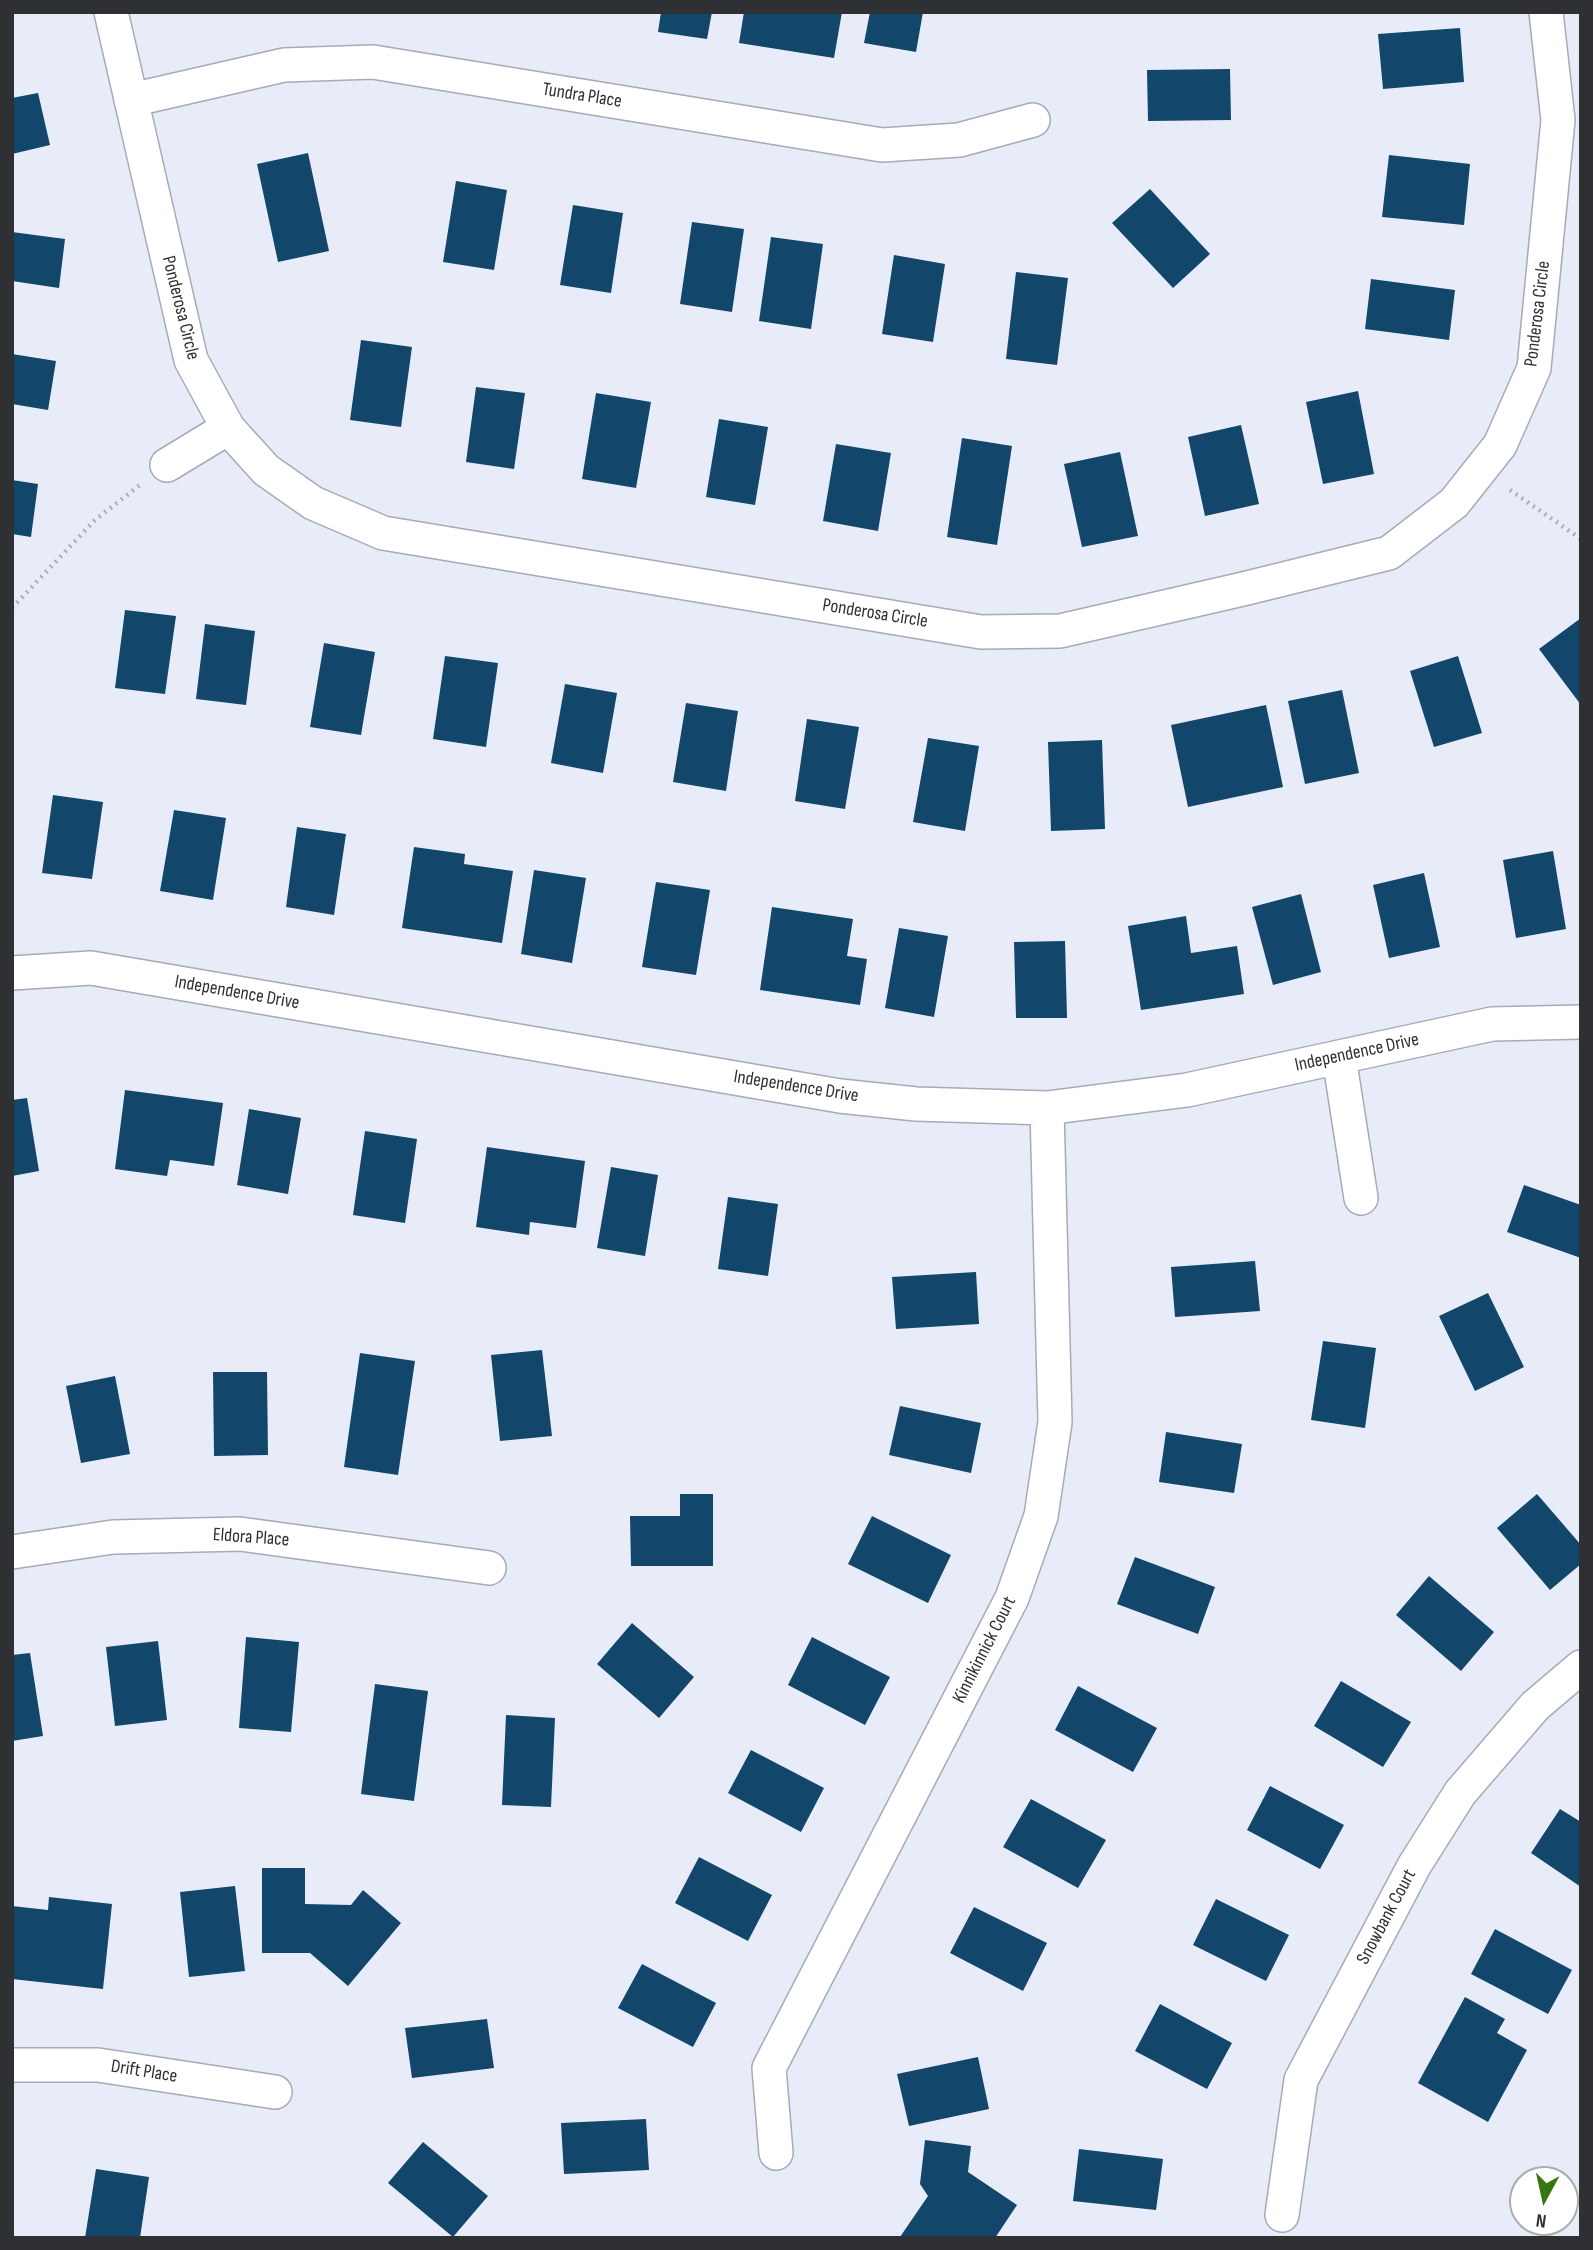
<!DOCTYPE html>
<html>
<head>
<meta charset="utf-8">
<style>
  body { margin:0 }
  #map { position:relative; width:1593px; height:2250px; overflow:hidden; background:#e7ecf8; font-family:"Sofia Sans Condensed",sans-serif }
  canvas { display:block }
  .frame { position:absolute; inset:0; border:14px solid #2e3034; pointer-events:none }
  .north { position:absolute; left:1509px; top:2166px; width:70px; height:70px; box-sizing:border-box; background:#fff; border:2px solid #abacae; border-radius:50%; rotate:188deg; font-size:19px; font-weight:700; line-height:28px; text-align:center; color:#2e3034 }
  .north::after { content:''; display:block; margin:auto; width:24px; height:32px; background:#387610; clip-path:polygon(50% 0,100% 100%,50% 72%,0 100%) }
</style>
</head>
<body>
<div id="map">
<canvas width="1593" height="2250"></canvas>
<div class="frame"></div>
<div class="north">N</div>
</div>
<script>
const g = document.querySelector('canvas').getContext('2d');
g.lineJoin = 'round';
function fillPath(path, color) { g.fillStyle = color; g.fill(path, 'evenodd'); }
function trace(path, color, width, dash) { g.strokeStyle = color; g.lineWidth = width; g.lineCap = dash ? 'butt' : 'round'; g.setLineDash(dash || []); g.stroke(path); }
function label(font, color, halo, rows, align = 'center') {
  g.font = font + ' "Sofia Sans Condensed",sans-serif'; g.lineWidth = 7; g.setLineDash([]); g.textBaseline = 'middle'; g.strokeStyle = halo; g.fillStyle = color; for (const [text, x, y, turn = 0] of rows) {
    g.save(); g.translate(x, y); g.rotate((+turn || 0) * Math.PI / 180); g.textAlign = isNaN(turn) ? turn : align; if (halo) g.strokeText(text, 0, 0); g.fillText(text, 0, 0); g.restore();
  }
}
fillPath(new Path2D(`
  M 661,12 L 712,12 L 707,39 L 658,32 Z
  M 744,12 L 842,12 L 834,58 L 739,43 Z
  M 870,12 L 923,12 L 916,52 L 864,43 Z
  M 1460,28 L 1464,82 L 1383,89 L 1378,34 Z
  M 1230,69 L 1231,120 L 1148,121 L 1147,70 Z
  M 38,93 L 50,145 L 12,154 L 12,98 Z
  M 308,153 L 329,251 L 278,262 L 257,164 Z
  M 1389,155 L 1470,164 L 1464,225 L 1382,217 Z
  M 456,181 L 507,190 L 494,270 L 443,262 Z
  M 1150,189 L 1210,254 L 1173,288 L 1112,223 Z
  M 573,205 L 623,213 L 611,293 L 560,285 Z
  M 692,222 L 744,229 L 732,312 L 680,304 Z
  M 12,232 L 65,239 L 59,288 L 12,281 Z
  M 771,237 L 823,244 L 811,329 L 759,321 Z
  M 894,255 L 945,264 L 933,342 L 882,334 Z
  M 1016,272 L 1068,278 L 1057,365 L 1006,359 Z
  M 1371,279 L 1455,290 L 1449,340 L 1365,329 Z
  M 361,340 L 412,347 L 401,427 L 350,420 Z
  M 12,354 L 56,361 L 48,410 L 12,404 Z
  M 476,387 L 525,393 L 514,469 L 466,462 Z
  M 1358,391 L 1374,474 L 1323,484 L 1306,402 Z
  M 596,393 L 651,402 L 636,488 L 582,479 Z
  M 719,419 L 768,427 L 755,505 L 706,497 Z
  M 1241,425 L 1259,504 L 1205,516 L 1188,437 Z
  M 962,438 L 1012,446 L 997,545 L 947,537 Z
  M 836,444 L 891,453 L 878,531 L 823,521 Z
  M 1120,452 L 1138,536 L 1082,547 L 1064,464 Z
  M 12,480 L 38,484 L 31,537 L 12,534 Z
  M 125,610 L 176,616 L 165,694 L 115,688 Z
  M 1581,618 L 1581,705 L 1539,649 Z
  M 205,624 L 255,631 L 246,705 L 196,699 Z
  M 324,643 L 375,652 L 361,735 L 310,727 Z
  M 445,656 L 498,663 L 486,747 L 433,739 Z
  M 1458,656 L 1482,733 L 1434,747 L 1410,671 Z
  M 565,684 L 617,693 L 603,773 L 551,763 Z
  M 1342,690 L 1359,773 L 1305,784 L 1288,701 Z
  M 686,703 L 738,711 L 726,791 L 673,782 Z
  M 1266,705 L 1283,787 L 1188,807 L 1171,725 Z
  M 807,719 L 859,727 L 845,809 L 795,801 Z
  M 928,738 L 979,746 L 965,831 L 913,822 Z
  M 1102,740 L 1105,829 L 1051,831 L 1048,742 Z
  M 53,795 L 103,802 L 92,879 L 42,873 Z
  M 174,810 L 226,818 L 213,900 L 160,891 Z
  M 297,827 L 346,834 L 334,915 L 286,907 Z
  M 414,847 L 465,854 L 464,864 L 513,871 L 502,943 L 402,928 Z
  M 1553,851 L 1566,929 L 1516,938 L 1503,860 Z
  M 534,870 L 586,878 L 572,963 L 521,954 Z
  M 1424,873 L 1440,947 L 1389,958 L 1373,885 Z
  M 656,882 L 710,890 L 696,975 L 642,967 Z
  M 1301,894 L 1321,972 L 1273,985 L 1252,907 Z
  M 772,907 L 853,919 L 847,956 L 867,959 L 860,1005 L 760,990 Z
  M 1186,916 L 1191,953 L 1237,946 L 1244,994 L 1141,1010 L 1128,926 Z
  M 899,928 L 948,936 L 934,1017 L 885,1008 Z
  M 1065,941 L 1067,1018 L 1016,1018 L 1014,942 Z
  M 125,1090 L 223,1103 L 214,1166 L 170,1160 L 167,1176 L 115,1169 Z
  M 27,1098 L 39,1171 L 12,1176 L 12,1100 Z
  M 249,1109 L 301,1118 L 288,1194 L 237,1185 Z
  M 365,1131 L 417,1139 L 405,1223 L 353,1215 Z
  M 487,1147 L 585,1161 L 576,1228 L 530,1222 L 529,1235 L 476,1227 Z
  M 611,1167 L 658,1175 L 645,1256 L 597,1248 Z
  M 1524,1185 L 1581,1205 L 1581,1258 L 1507,1232 Z
  M 728,1197 L 778,1204 L 768,1276 L 718,1269 Z
  M 1255,1261 L 1260,1311 L 1175,1317 L 1171,1267 Z
  M 976,1272 L 979,1324 L 896,1329 L 892,1277 Z
  M 1488,1293 L 1524,1367 L 1475,1391 L 1439,1316 Z
  M 1323,1341 L 1376,1348 L 1365,1428 L 1311,1420 Z
  M 542,1350 L 552,1436 L 500,1441 L 491,1355 Z
  M 360,1353 L 415,1361 L 398,1475 L 344,1467 Z
  M 213,1372 L 267,1372 L 268,1455 L 214,1456 Z
  M 115,1376 L 130,1454 L 81,1463 L 66,1386 Z
  M 900,1406 L 981,1423 L 971,1473 L 889,1455 Z
  M 1166,1432 L 1242,1444 L 1234,1493 L 1159,1482 Z
  M 680,1494 L 713,1494 L 713,1566 L 631,1566 L 630,1516 L 680,1516 Z
  M 1537,1494 L 1581,1545 L 1581,1564 L 1550,1590 L 1497,1528 Z
  M 872,1516 L 951,1555 L 928,1603 L 848,1564 Z
  M 1135,1557 L 1215,1587 L 1198,1634 L 1117,1604 Z
  M 1429,1576 L 1494,1632 L 1461,1671 L 1396,1615 Z
  M 632,1623 L 694,1677 L 659,1718 L 597,1664 Z
  M 246,1637 L 299,1642 L 291,1732 L 239,1728 Z
  M 812,1637 L 890,1677 L 865,1725 L 788,1685 Z
  M 158,1641 L 167,1720 L 115,1726 L 106,1647 Z
  M 30,1653 L 43,1736 L 12,1741 L 12,1655 Z
  M 1341,1681 L 1411,1722 L 1383,1767 L 1314,1726 Z
  M 375,1684 L 428,1691 L 414,1801 L 361,1794 Z
  M 1078,1686 L 1157,1728 L 1133,1772 L 1055,1730 Z
  M 506,1715 L 555,1718 L 551,1807 L 502,1805 Z
  M 751,1750 L 824,1788 L 801,1832 L 728,1793 Z
  M 1270,1786 L 1344,1825 L 1320,1869 L 1247,1830 Z
  M 1031,1799 L 1106,1840 L 1078,1888 L 1003,1847 Z
  M 1560,1809 L 1581,1822 L 1581,1887 L 1531,1853 Z
  M 699,1857 L 772,1895 L 748,1941 L 675,1903 Z
  M 262,1868 L 305,1868 L 305,1904 L 351,1905 L 363,1890 L 401,1923 L 348,1986 L 310,1953 L 262,1953 Z
  M 235,1886 L 245,1971 L 189,1977 L 180,1892 Z
  M 49,1897 L 112,1904 L 103,1989 L 12,1979 L 12,1906 L 48,1910 Z
  M 1216,1899 L 1289,1935 L 1266,1981 L 1193,1945 Z
  M 974,1907 L 1047,1943 L 1023,1991 L 950,1953 Z
  M 1495,1929 L 1572,1970 L 1548,2014 L 1471,1974 Z
  M 642,1964 L 716,2003 L 693,2047 L 618,2008 Z
  M 1465,1997 L 1505,2019 L 1497,2033 L 1527,2050 L 1488,2122 L 1418,2083 Z
  M 1160,2004 L 1232,2043 L 1207,2089 L 1135,2051 Z
  M 487,2019 L 494,2068 L 412,2078 L 405,2028 Z
  M 978,2057 L 989,2109 L 909,2126 L 897,2074 Z
  M 646,2119 L 649,2170 L 564,2174 L 561,2123 Z
  M 925,2140 L 971,2146 L 968,2172 L 1017,2205 L 995,2238 L 900,2237 L 928,2196 L 920,2184 Z
  M 423,2142 L 488,2196 L 453,2237 L 388,2183 Z
  M 1079,2149 L 1163,2159 L 1156,2210 L 1073,2201 Z
  M 96,2169 L 149,2177 L 140,2238 L 85,2238 Z`), '#12466a');
const minor = new Path2D(`
  M 111,12 L 191,360 L 228,428 L 266,470 L 313,503 L 383,533 L 981,632 L 1060,631 L 1243,589 L 1389,553 L 1454,503 L 1500,445 L 1534,368 L 1558,120 L 1546,12
  M 131,100 L 284,65 L 373,62 L 882,145 L 959,140 L 1033,120
  M 167,465 L 228,428
  M 12,973 L 91,968 L 840,1096 L 916,1104 L 1047,1108 L 1187,1090 L 1492,1024 L 1581,1022
  M 1339,1057 L 1361,1198
  M 12,1552 L 113,1537 L 240,1534 L 489,1568
  M 12,2065 L 98,2065 L 275,2092
  M 776,2153 L 769,2068 L 1012,1598 L 1041,1516 L 1055,1422 L 1047,1108
  M 1282,2215 L 1301,2080 L 1414,1866 L 1460,1793 L 1535,1706 L 1581,1667`);
trace(minor, '#a7abb7', 36);
trace(new Path2D(`
  M 1510,490 L 1581,539
  M 12,608 L 95,520 L 140,485`), '#abafb8', 4.5, [2, 5]);
trace(minor, '#fff', 33);
label('19px', '#2e3034', '#fff', [
  ["Tundra Place",582,96,9],
  ["Ponderosa Circle",180,308,76],
  ["Ponderosa Circle",1538,314,-83],
  ["Ponderosa Circle",875,614,9],
  ["Independence Drive",237,993,10],
  ["Independence Drive",1357,1053,-12],
  ["Independence Drive",796,1087,9],
  ["Eldora Place",251,1538,4],
  ["Kinnikinnick Court",985,1650,-63],
  ["Snowbank Court",1387,1917,-62],
  ["Drift Place",144,2072,9]
]);
</script>
</body>
</html>
